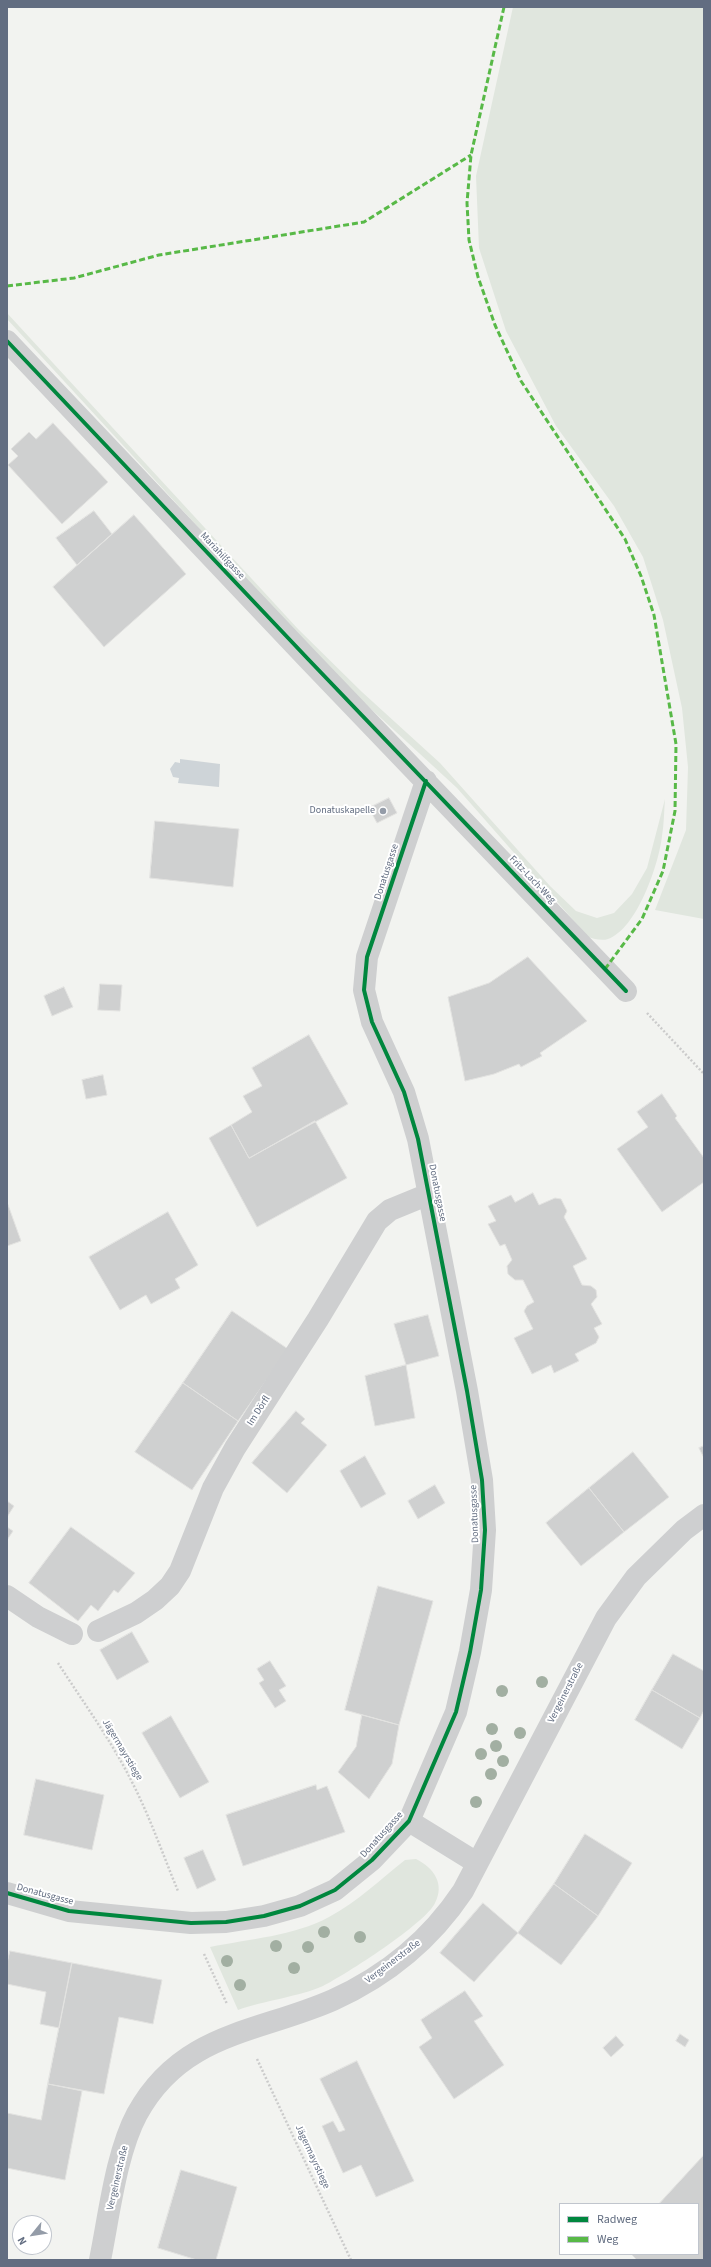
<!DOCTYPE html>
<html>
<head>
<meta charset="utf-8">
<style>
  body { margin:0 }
  #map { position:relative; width:711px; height:2267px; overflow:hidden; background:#f2f3f0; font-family:"Source Sans 3",sans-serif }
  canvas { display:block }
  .frame { position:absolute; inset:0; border:8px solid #626d81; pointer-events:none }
  .legend { position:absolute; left:559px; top:2203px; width:140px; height:52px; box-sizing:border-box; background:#fff; border:1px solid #c0c5cd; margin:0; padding:5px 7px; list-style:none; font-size:12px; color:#626d81 }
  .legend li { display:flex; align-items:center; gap:8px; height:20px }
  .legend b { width:20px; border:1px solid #c0c5cd }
  .north { position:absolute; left:12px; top:2215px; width:40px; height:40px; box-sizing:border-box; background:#fff; border:1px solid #c0c5cd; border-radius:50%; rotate:240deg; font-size:11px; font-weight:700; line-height:16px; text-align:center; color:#626d81 }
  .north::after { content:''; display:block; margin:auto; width:14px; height:18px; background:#949ca8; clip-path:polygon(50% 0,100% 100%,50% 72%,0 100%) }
</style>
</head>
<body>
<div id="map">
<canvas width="711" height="2267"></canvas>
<div class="frame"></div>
<ul class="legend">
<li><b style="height:5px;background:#00873e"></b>Radweg</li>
<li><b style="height:5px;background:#58b947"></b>Weg</li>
</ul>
<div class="north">N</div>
</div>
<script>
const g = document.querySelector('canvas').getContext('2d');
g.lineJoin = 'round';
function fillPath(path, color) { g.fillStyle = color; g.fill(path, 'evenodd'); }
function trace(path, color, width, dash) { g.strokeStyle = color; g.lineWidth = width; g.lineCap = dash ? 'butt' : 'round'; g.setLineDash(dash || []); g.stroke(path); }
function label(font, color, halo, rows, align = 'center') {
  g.font = font + ' "Source Sans 3",sans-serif'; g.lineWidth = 4; g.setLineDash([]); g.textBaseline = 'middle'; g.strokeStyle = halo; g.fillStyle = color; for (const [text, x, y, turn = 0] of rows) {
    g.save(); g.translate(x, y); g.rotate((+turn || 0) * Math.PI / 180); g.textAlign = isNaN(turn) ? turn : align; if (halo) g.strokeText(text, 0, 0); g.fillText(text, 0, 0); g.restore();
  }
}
fillPath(new Path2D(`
  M 513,7 L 704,7 L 704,919 L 655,910 L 686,830 L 688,767 L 682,708 L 663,620 L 643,557 L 614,506 L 556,426 L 506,331 L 479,248 L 476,176 Z
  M 7,313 L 298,629 L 362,692 L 440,763 L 550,886 L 576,911 L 597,918 L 614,913 L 632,894 L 647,868 L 665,799 C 664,812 664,824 662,836 C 659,864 637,929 608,939 C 602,941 594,939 588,937 L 457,788 L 333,674 L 7,319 Z
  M 416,1859 C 434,1868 445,1884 435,1903 C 426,1923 345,1975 323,1986 C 301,1996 263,2001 238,2010 L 210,1947 C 249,1939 294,1936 329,1917 C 357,1902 381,1879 405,1860 Z`), '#e0e6de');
fillPath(new Path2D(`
  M 180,759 L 220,764 L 219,787 L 178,783 L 179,778 L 173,777 L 170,769 L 175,762 L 180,763 Z`), '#ced4d8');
const building = new Path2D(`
  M 53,423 L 108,482 L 62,524 L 8,465 L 18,456 L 11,449 L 29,432 L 36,439 Z
  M 94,511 L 112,534 L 77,565 L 56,538 Z
  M 134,515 L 186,574 L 104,647 L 53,587 Z
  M 389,798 L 397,813 L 377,823 L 369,808 Z
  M 155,821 L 239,829 L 233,887 L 150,878 Z
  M 528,957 L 587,1021 L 540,1053 L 542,1056 L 521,1067 L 519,1064 L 494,1074 L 465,1081 L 448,997 L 489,983 Z
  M 100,984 L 122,985 L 120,1011 L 98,1010 Z
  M 64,987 L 73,1007 L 52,1016 L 44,996 Z
  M 309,1035 L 348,1104 L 249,1158 L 231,1125 L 252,1112 L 243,1096 L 262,1086 L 252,1068 Z
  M 103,1075 L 107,1095 L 86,1099 L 82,1080 Z
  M 662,1094 L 677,1116 L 675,1118 L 704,1158 L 704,1182 L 662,1212 L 617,1149 L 648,1127 L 637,1112 Z
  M 315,1121 L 347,1178 L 257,1227 L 209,1138 L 231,1125 L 249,1158 Z
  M 533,1193 L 539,1205 L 555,1198 L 561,1199 L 567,1211 L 564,1217 L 587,1259 L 573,1266 L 582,1285 L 591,1286 L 596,1290 L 597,1297 L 591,1304 L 602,1324 L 594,1328 L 599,1337 L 596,1343 L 575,1354 L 579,1361 L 554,1373 L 551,1365 L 532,1374 L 514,1338 L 533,1329 L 524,1311 L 527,1306 L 534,1302 L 523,1280 L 515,1280 L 508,1274 L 507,1266 L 512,1260 L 505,1244 L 500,1246 L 488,1224 L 496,1221 L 488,1206 L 511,1195 L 515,1202 Z
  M 7,1202 L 21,1241 L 7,1246 Z
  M 168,1212 L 198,1265 L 175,1279 L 180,1288 L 151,1304 L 146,1295 L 120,1310 L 89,1257 Z
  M 232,1311 L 288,1349 L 238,1421 L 183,1383 Z
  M 428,1315 L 439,1356 L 406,1365 L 394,1324 Z
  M 406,1365 L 415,1418 L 375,1426 L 365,1376 Z
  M 183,1383 L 238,1421 L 192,1490 L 135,1452 Z
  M 296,1411 L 305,1419 L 301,1423 L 327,1445 L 287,1493 L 252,1463 Z
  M 704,1446 L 704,1458 L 699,1448 Z
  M 633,1452 L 669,1497 L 624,1532 L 589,1488 Z
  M 365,1456 L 386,1494 L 361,1508 L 340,1471 Z
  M 435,1485 L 445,1503 L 418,1519 L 408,1501 Z
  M 589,1488 L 624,1532 L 581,1566 L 546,1523 Z
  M 7,1501 L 14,1506 L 7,1517 Z
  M 7,1527 L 13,1531 L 7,1540 Z
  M 71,1527 L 135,1573 L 118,1593 L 114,1590 L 98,1611 L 91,1605 L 78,1621 L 29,1583 Z
  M 378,1586 L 433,1601 L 399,1725 L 345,1710 Z
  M 132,1632 L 149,1662 L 117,1680 L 100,1650 Z
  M 673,1654 L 704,1671 L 704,1710 L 700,1718 L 652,1690 Z
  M 270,1661 L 286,1686 L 279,1690 L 286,1701 L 275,1708 L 259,1683 L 264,1680 L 257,1669 Z
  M 652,1690 L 700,1718 L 682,1749 L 635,1720 Z
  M 362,1715 L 399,1725 L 392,1764 L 369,1799 L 338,1772 L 356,1747 Z
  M 171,1716 L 209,1782 L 180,1798 L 142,1733 Z
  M 36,1779 L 104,1795 L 92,1850 L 24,1835 Z
  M 316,1785 L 317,1790 L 327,1786 L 345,1832 L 243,1866 L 226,1815 Z
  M 585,1834 L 632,1863 L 598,1916 L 554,1884 Z
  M 203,1850 L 216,1880 L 197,1889 L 184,1858 Z
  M 554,1884 L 598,1916 L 561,1965 L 518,1933 Z
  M 483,1903 L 518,1933 L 474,1982 L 440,1953 Z
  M 10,1951 L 72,1963 L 59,2028 L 40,2024 L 46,1992 L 7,1984 L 7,1964 Z
  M 72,1963 L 162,1980 L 153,2024 L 119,2017 L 104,2094 L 48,2084 Z
  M 465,1991 L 483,2016 L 474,2021 L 504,2065 L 454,2099 L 419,2047 L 432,2038 L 421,2020 Z
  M 680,2034 L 689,2040 L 685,2047 L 676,2041 Z
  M 616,2036 L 624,2045 L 611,2057 L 603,2048 Z
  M 357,2061 L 414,2181 L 376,2197 L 361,2165 L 343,2173 L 322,2126 L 333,2121 L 339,2132 L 345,2130 L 320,2079 Z
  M 48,2084 L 82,2091 L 65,2180 L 7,2168 L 7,2113 L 41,2120 Z
  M 704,2155 L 704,2260 L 637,2260 L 631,2254 L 698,2254 L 698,2204 L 659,2204 Z
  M 181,2170 L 237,2187 L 216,2260 L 197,2260 L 158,2248 Z`);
fillPath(building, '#cfd0d0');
trace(building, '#e2e2e0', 1);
trace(new Path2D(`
  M 647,1013 L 704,1074
  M 58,1663 C 83,1702 111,1740 132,1782 C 150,1817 163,1855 178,1891
  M 204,1954 L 227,2004
  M 257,2059 L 351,2260`), '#cbcbcb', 2.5, [2, 2]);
trace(new Path2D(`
  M 7,341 L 308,659 L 626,991
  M 7,1596 L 38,1617 L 72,1634
  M 98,1631 L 136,1613 L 155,1600 L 170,1586 L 180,1571 L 213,1488 L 235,1448 L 318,1319 L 377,1221 L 390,1210 L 429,1194
  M 409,1821 L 477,1863
  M 7,1893 L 69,1911 L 191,1923 L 226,1922 L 264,1916 L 300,1906 L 335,1890 L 372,1860 L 409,1821 L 456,1712 L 470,1652 L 481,1590 L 485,1530 L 482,1480 L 467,1391 L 418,1139 L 404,1092 L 372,1022 L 364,990 L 367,957 L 426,781
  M 100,2260 C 109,2216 116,2153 137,2114 C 182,2032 258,2033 333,2000 C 386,1976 431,1939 463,1891 L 606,1618 L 636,1577 L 684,1530 L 704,1515`), '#cecfd0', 22);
trace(new Path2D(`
  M 504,7 L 471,155 L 467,203 L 469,240 L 478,277 L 495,325 L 521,381 L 625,539 L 641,576 L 654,615 L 676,744 L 675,811 L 663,871 L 642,919 L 605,969
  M 7,286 L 74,278 L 159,255 L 364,222 L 471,155`), '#58b947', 3, [6, 3]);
trace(new Path2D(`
  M 7,341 L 308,659 L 626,991
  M 7,1893 L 69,1911 L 191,1923 L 226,1922 L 264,1916 L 300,1906 L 335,1890 L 372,1860 L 409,1821 L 456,1712 L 470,1652 L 481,1590 L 485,1530 L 482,1480 L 467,1391 L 418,1139 L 404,1092 L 372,1022 L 364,990 L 367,957 L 426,781`), '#00873e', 4);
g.fillStyle = '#a2afa2';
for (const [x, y] of [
  [542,1682],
  [502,1691],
  [492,1729],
  [520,1733],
  [496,1746],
  [481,1754],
  [503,1761],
  [491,1774],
  [476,1802],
  [324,1932],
  [360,1937],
  [276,1946],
  [308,1947],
  [227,1961],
  [294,1968],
  [240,1985]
]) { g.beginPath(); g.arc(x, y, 6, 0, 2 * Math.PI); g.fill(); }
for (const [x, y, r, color] of [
  [383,811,4,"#949ca8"]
]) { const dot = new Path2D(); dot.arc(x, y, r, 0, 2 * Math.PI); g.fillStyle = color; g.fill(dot); trace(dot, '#fff', 1.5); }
label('10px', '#626d81', '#fff', [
  ["Mariahilfgasse",222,556,47],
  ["Donatusgasse",387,872,-72],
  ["Fritz-Lach-Weg",532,880,46],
  ["Donatusgasse",437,1193,79],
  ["Im Dörfl",259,1411,-57],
  ["Donatusgasse",475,1514,-92],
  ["Vergeinerstraße",566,1693,-63],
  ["Jägermayrstiege",122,1750,59],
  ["Donatusgasse",382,1835,-48],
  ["Donatusgasse",45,1895,15],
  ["Vergeinerstraße",393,1962,-37],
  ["Jägermayrstiege",312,2157,65],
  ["Vergeinerstraße",118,2178,-77]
]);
label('10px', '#626d81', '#fff', [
  ["Donatuskapelle",375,811]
], 'right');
</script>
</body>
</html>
